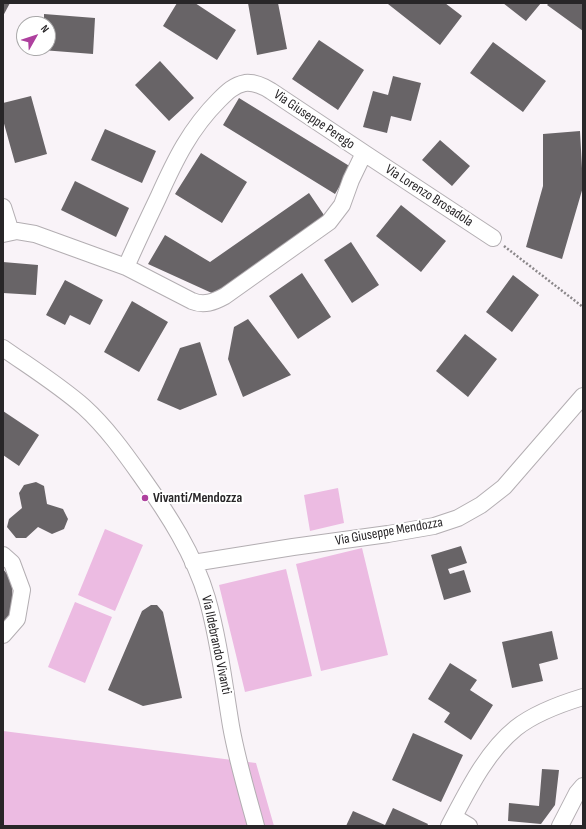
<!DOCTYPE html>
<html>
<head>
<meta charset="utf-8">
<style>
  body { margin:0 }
  #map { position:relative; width:586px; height:829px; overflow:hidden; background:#f9f3f8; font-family:"Sofia Sans Condensed",sans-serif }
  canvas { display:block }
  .frame { position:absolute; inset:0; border:4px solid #282628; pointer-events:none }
  .north { position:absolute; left:16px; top:16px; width:40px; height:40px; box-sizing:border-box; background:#fff; border:1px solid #a9a8a9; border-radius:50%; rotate:51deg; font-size:11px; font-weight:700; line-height:16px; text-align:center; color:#282628 }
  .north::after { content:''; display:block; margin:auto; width:14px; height:18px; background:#ae409e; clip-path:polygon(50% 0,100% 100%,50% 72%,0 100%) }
</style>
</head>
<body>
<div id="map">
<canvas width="586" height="829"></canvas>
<div class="frame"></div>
<div class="north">N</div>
</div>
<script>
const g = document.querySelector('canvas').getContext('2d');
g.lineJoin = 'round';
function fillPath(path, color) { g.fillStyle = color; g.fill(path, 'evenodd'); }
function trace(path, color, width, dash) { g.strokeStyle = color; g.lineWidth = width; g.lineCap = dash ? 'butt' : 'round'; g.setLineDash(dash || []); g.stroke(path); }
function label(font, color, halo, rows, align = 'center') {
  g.font = font + ' "Sofia Sans Condensed",sans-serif'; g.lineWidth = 4; g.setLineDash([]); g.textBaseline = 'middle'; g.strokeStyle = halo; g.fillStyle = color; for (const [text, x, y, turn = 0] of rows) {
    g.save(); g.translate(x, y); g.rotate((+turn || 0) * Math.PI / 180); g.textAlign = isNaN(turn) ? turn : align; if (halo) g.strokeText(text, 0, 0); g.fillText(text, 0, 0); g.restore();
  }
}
fillPath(new Path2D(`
  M 338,488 L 344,523 L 310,531 L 304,495 Z
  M 105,529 L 143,545 L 115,611 L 78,595 Z
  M 362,548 L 388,655 L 321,671 L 296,564 Z
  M 286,569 L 312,676 L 245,692 L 219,585 Z
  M 75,602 L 112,617 L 85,683 L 48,667 Z
  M 3,731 L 256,763 L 274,826 L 3,826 Z`), '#ecbbe2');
fillPath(new Path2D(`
  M 3,3 L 10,3 L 3,16 Z
  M 177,3 L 195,3 L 236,30 L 217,60 L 163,26 Z
  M 248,3 L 278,3 L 287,49 L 257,55 Z
  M 389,3 L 445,3 L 462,16 L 440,45 L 388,4 Z
  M 503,3 L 541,3 L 526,21 Z
  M 549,3 L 583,3 L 583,31 L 547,5 Z
  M 44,14 L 95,18 L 93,54 L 42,50 L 42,48 L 48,48 L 48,24 L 44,24 Z
  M 319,40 L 364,70 L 338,110 L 292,79 Z
  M 493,42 L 546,81 L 523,112 L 470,73 Z
  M 160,61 L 194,98 L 169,121 L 135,85 Z
  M 393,76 L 421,83 L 411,121 L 391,116 L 387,133 L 363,127 L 373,91 L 388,95 Z
  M 31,96 L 47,154 L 15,163 L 3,120 L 3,103 Z
  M 239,98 L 351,167 L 335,194 L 223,125 Z
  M 105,129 L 156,151 L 142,183 L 91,160 Z
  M 580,131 L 583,187 L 562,259 L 526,247 L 543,186 L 543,134 Z
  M 440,140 L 470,166 L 452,186 L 422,160 Z
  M 201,153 L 247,182 L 222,223 L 175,194 Z
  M 75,181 L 129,208 L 116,237 L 61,210 Z
  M 309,193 L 326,218 L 214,294 L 148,264 L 165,235 L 210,262 Z
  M 401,205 L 446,241 L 421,272 L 376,236 Z
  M 351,242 L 379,285 L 352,303 L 324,260 Z
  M 3,262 L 38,265 L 36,295 L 3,293 Z
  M 302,273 L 331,317 L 298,339 L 269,296 Z
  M 513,275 L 539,295 L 512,332 L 486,312 Z
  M 65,280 L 103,300 L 90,325 L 70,315 L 65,325 L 46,315 Z
  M 132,301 L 168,322 L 139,372 L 104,352 Z
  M 248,319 L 291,375 L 243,397 L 228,359 L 234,327 Z
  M 465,334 L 497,359 L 468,397 L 436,371 Z
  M 200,342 L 217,395 L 180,410 L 157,400 L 180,348 Z
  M 3,411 L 39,435 L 19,466 L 3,455 Z
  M 36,482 L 44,486 L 47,504 L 63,509 L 68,519 L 64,529 L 52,534 L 38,527 L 26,538 L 16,538 L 7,527 L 9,519 L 22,508 L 19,493 L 24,485 Z
  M 461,546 L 467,563 L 448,569 L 450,574 L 464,570 L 471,592 L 444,600 L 431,555 Z
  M 3,569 L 7,574 L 12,587 L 13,601 L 10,614 L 3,624 Z
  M 151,605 L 157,605 L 163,612 L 182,698 L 143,706 L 108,690 L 142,611 Z
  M 552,631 L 558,659 L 539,664 L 543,681 L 512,688 L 502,642 Z
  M 450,663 L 477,680 L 470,690 L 493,705 L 471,740 L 444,722 L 450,713 L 428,699 Z
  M 413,733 L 463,755 L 441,802 L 392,780 Z
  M 542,769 L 559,770 L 555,805 L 541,824 L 508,821 L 509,803 L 539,806 Z
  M 393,808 L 428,824 L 427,826 L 346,826 L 353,811 L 385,825 Z`), '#686467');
const minor = new Path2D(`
  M 364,153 L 493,238
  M 3,207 L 11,232
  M 3,234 L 17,231 L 35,234 L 126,267 L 192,301 C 204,306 214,302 225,296 L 329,222 L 342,205 L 351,180 L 364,153 L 271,91 C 263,86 254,82 245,83 C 234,85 227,92 219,100 C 190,129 175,160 158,198 C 147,221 136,244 126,267
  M 3,348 C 30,367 59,385 84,407 C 106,427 124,452 141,476 C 168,514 194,554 207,598 C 219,640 224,684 231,726 C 237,760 247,793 256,826
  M 3,555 L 12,563 L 22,590 L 17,619 L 3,635
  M 193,563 L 293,547 L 388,534 L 434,526 L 458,518 L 481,505 L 504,487 L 583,396
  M 454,817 L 469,826
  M 449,826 C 467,792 486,752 516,728 C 535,713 560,704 583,697
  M 560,826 L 577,793 L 583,786`);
trace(minor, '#b3aeb2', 18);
trace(new Path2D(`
  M 504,246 L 583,307`), '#8b878a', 2.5, [2, 2]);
trace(minor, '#fff', 16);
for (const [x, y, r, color] of [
  [145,498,4,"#ae409e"]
]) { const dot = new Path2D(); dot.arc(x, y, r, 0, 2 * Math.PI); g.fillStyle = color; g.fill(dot); trace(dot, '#fff', 1.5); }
label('14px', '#282628', '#fff', [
  ["Via Giuseppe Perego",314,120,34],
  ["Via Lorenzo Brosadola",429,196,33],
  ["Via Giuseppe Mendozza",389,532,-10],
  ["Via Ildebrando Vivanti",216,645,78]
]);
label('bold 14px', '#282628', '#fff', [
  ["Vivanti/Mendozza",153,498]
], 'left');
</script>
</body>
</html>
